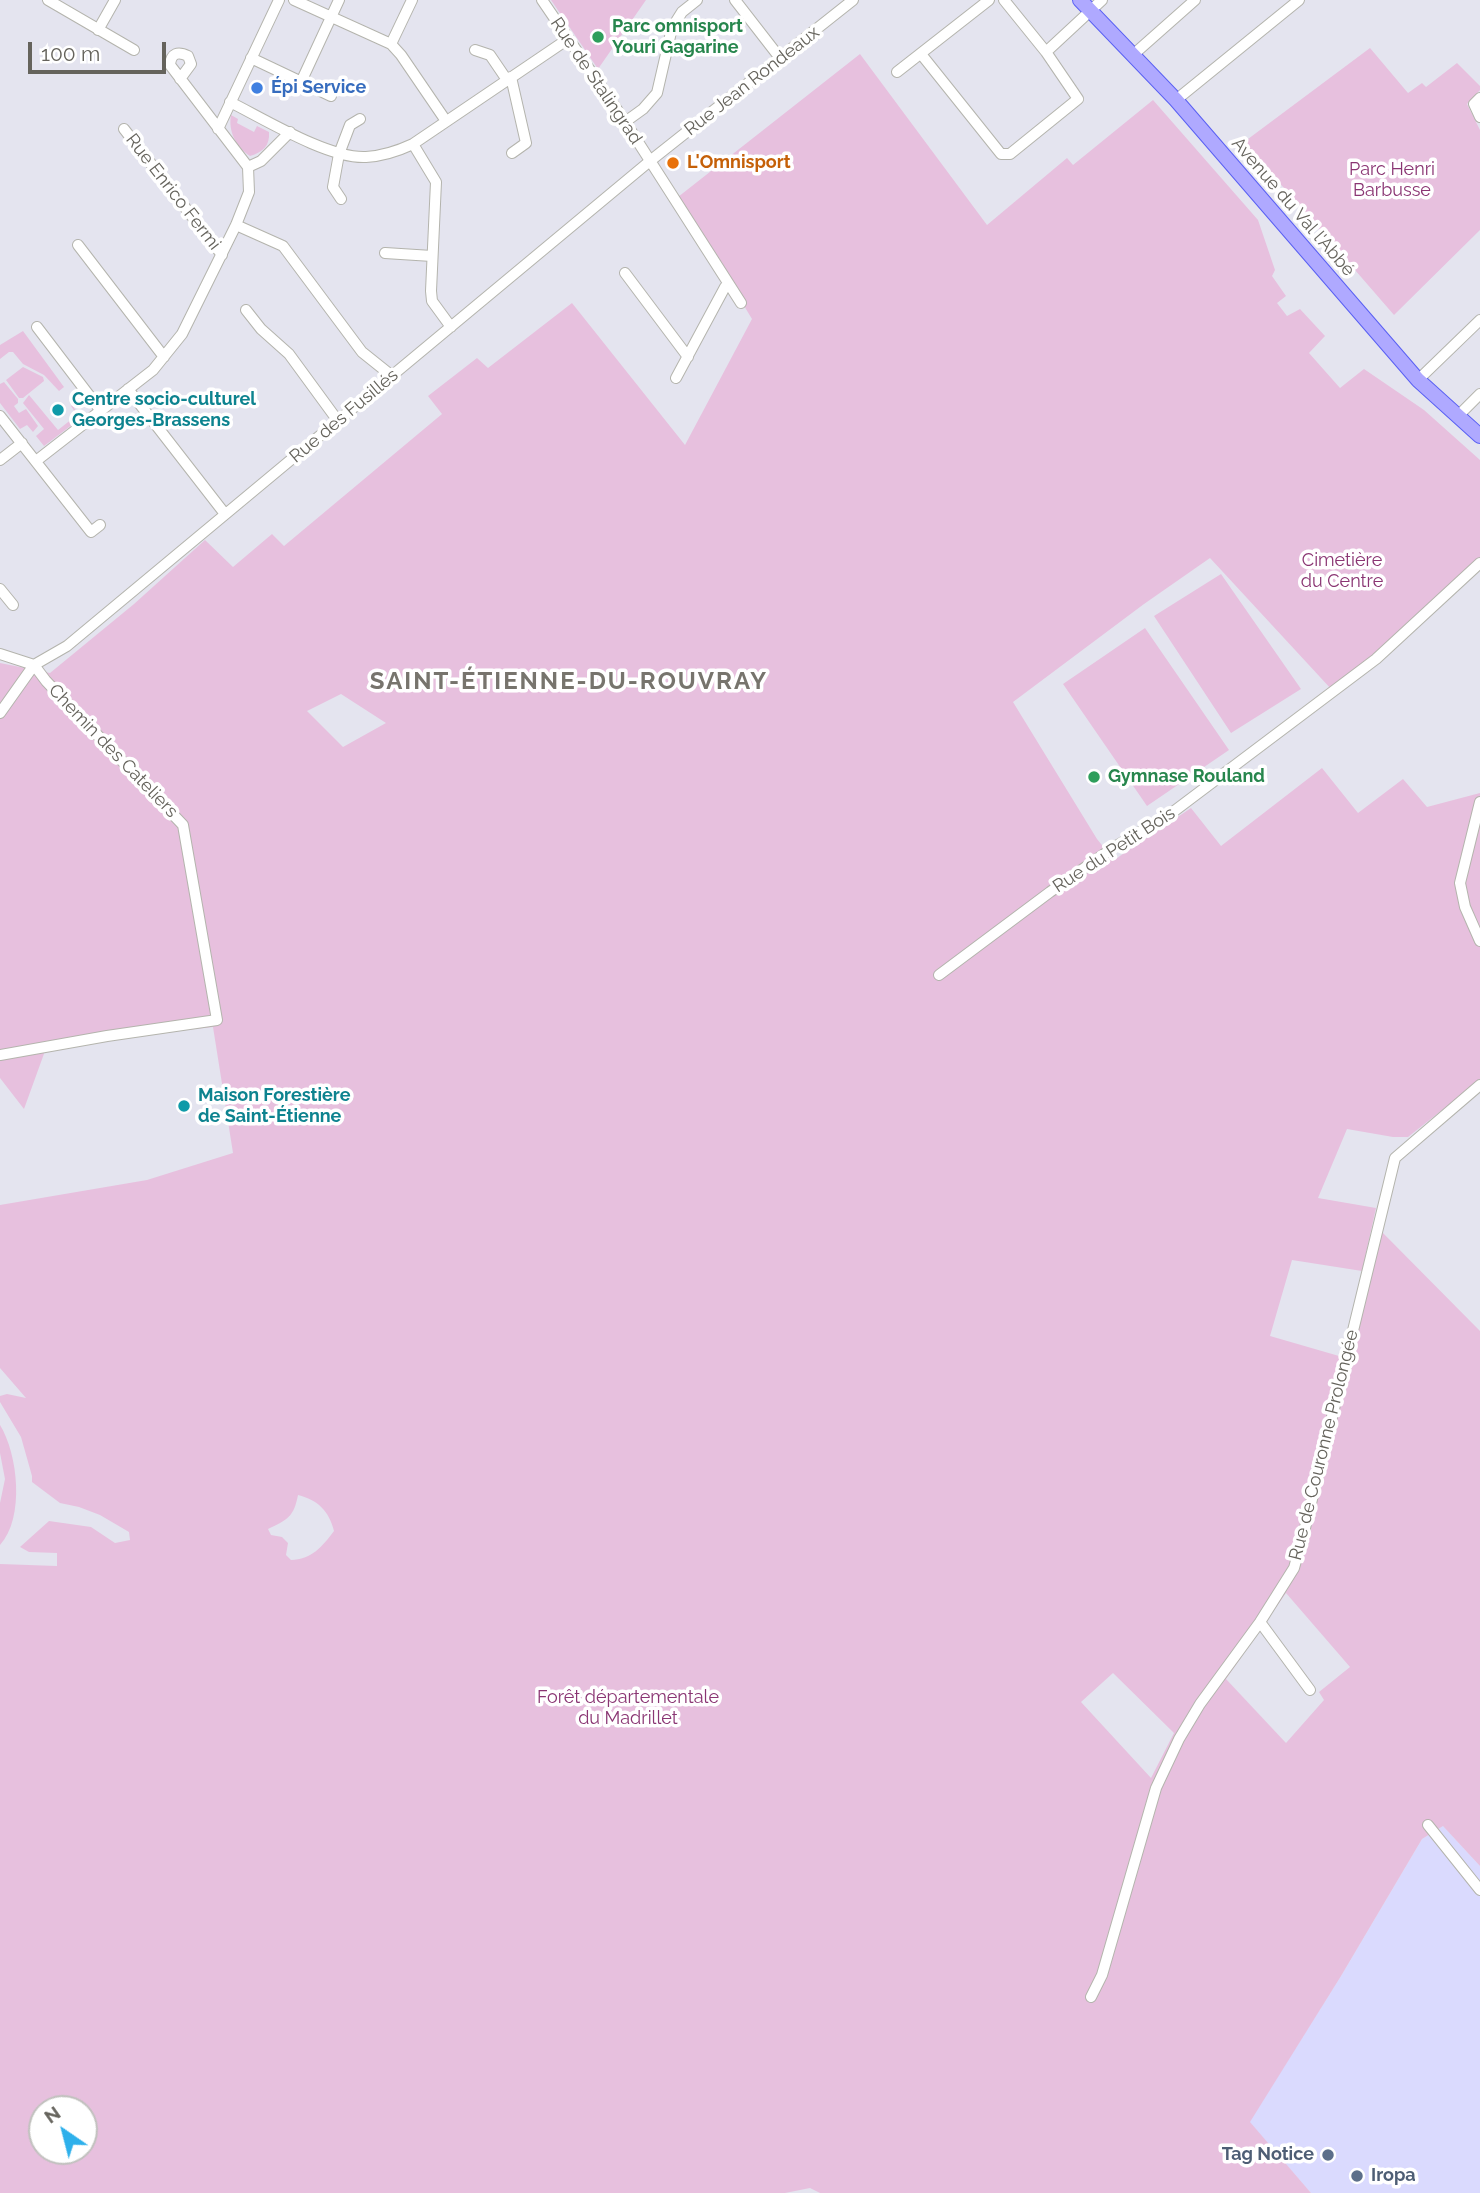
<!DOCTYPE html>
<html>
<head>
<meta charset="utf-8">
<style>
  body { margin:0 }
  #map { position:relative; width:1480px; height:2193px; overflow:hidden; background:#e4e4ef; font-family:Raleway,sans-serif }
  canvas { display:block }
  .north { position:absolute; left:28px; top:2095px; width:70px; height:70px; box-sizing:border-box; background:#fff; border:2px solid #c1c1be; border-radius:50%; rotate:325deg; font-size:19px; font-weight:700; line-height:28px; text-align:center; color:#65635c }
  .north::after { content:''; display:block; margin:auto; width:24px; height:32px; background:#2eb0eb; clip-path:polygon(50% 0,100% 100%,50% 72%,0 100%) }
  .scale { position:absolute; left:28px; top:42px; width:138px; height:32px; box-sizing:border-box; border:4px solid #65635c; border-top:0; padding-left:9px; font-size:21px; line-height:24px; white-space:nowrap; color:#65635c; -webkit-text-stroke:5px #fff; paint-order:stroke }
</style>
</head>
<body>
<div id="map">
<canvas width="1480" height="2193"></canvas>
<div class="north">N</div>
<div class="scale">100 m</div>
</div>
<script>
const g = document.querySelector('canvas').getContext('2d');
g.lineJoin = 'round';
function fillPath(path, color) { g.fillStyle = color; g.fill(path, 'evenodd'); }
function trace(path, color, width, dash) { g.strokeStyle = color; g.lineWidth = width; g.lineCap = dash ? 'butt' : 'round'; g.setLineDash(dash || []); g.stroke(path); }
function label(font, color, halo, rows, align = 'center') {
  g.font = font + ' Raleway,sans-serif'; g.lineWidth = 7; g.setLineDash([]); g.textBaseline = 'middle'; g.strokeStyle = halo; g.fillStyle = color; for (const [text, x, y, turn = 0] of rows) {
    g.save(); g.translate(x, y); g.rotate((+turn || 0) * Math.PI / 180); g.textAlign = isNaN(turn) ? turn : align; if (halo) g.strokeText(text, 0, 0); g.fillText(text, 0, 0); g.restore();
  }
}
fillPath(new Path2D(`
  M 1443,1826 L 1480,1866 L 1480,2193 L 1311,2193 L 1249,2122 L 1341,1976 L 1422,1839 Z`), '#dadafe');
fillPath(new Path2D(`
  M 551,0 L 646,0 L 598,69 Z
  M 1370,48 L 1408,93 L 1422,83 L 1426,87 L 1457,63 L 1480,86 L 1480,90 L 1467,104 L 1480,130 L 1480,230 L 1394,315 L 1244,142 Z
  M 860,54 L 987,225 L 1067,158 L 1073,165 L 1153,100 L 1258,220 L 1275,270 L 1272,276 L 1286,296 L 1277,303 L 1287,316 L 1300,309 L 1325,336 L 1309,353 L 1340,388 L 1364,369 L 1424,410 L 1480,460 L 1480,559 L 1375,657 L 1332,690 L 1210,558 L 1144,604 L 1013,702 L 1097,839 L 1114,860 L 1191,808 L 1221,846 L 1322,768 L 1358,813 L 1403,779 L 1427,807 L 1480,793 L 1480,1080 L 1408,1137 L 1393,1137 L 1347,1129 L 1318,1198 L 1376,1208 L 1362,1271 L 1292,1260 L 1270,1336 L 1339,1356 L 1352,1356 L 1381,1231 L 1480,1331 L 1480,1866 L 1443,1826 L 1422,1839 L 1341,1976 L 1250,2122 L 1311,2193 L 820,2193 L 810,2188 L 785,2193 L 0,2193 L 0,1564 L 57,1566 L 57,1553 L 29,1552 L 20,1547 L 49,1521 L 91,1527 L 115,1543 L 130,1540 L 129,1532 L 100,1515 L 79,1507 L 60,1503 L 32,1482 L 32,1476 L 21,1437 L 0,1402 L 0,1396 L 7,1394 L 26,1398 L 0,1368 L 0,1205 L 147,1180 L 233,1153 L 213,1027 L 131,1036 L 45,1051 L 24,1109 L 0,1078 L 0,663 L 50,673 L 134,604 L 205,540 L 233,567 L 272,534 L 284,546 L 442,414 L 428,396 L 477,358 L 488,368 L 572,303 L 685,445 L 752,319 L 678,197 ZM 341,694 L 386,723 L 343,747 L 307,711 ZM 298,1495 C 318,1500 329,1511 334,1531 C 323,1546 311,1560 291,1560 L 286,1555 L 288,1543 L 282,1537 L 271,1535 L 268,1529 C 288,1520 294,1516 298,1495 ZM 1286,1593 L 1350,1667 L 1319,1692 L 1324,1700 L 1286,1743 L 1226,1679 ZM 1113,1673 L 1174,1733 L 1151,1778 L 1081,1702 ZM 42,2109 L 84,2109 L 84,2151 L 42,2151 Z
  M 231,115 L 238,119 L 237,123 L 254,132 L 257,126 L 269,132 C 270,146 263,152 250,156 C 236,147 228,131 231,115 Z
  M 23,331 L 64,387 L 59,391 L 44,375 L 23,364 L 13,352 L 9,352 L 0,359 L 0,345 Z
  M 23,367 L 43,377 L 44,381 L 23,398 L 19,398 L 6,380 Z
  M 4,382 L 18,399 L 18,403 L 14,406 L 19,413 L 26,409 L 38,426 L 33,432 L 27,425 L 20,429 L 0,403 L 0,384 Z
  M 29,395 L 58,430 L 77,415 L 71,406 L 72,405 L 81,418 L 44,446 L 36,436 L 44,429 L 23,403 Z
  M 1221,574 L 1301,689 L 1231,733 L 1154,616 Z
  M 1145,628 L 1229,750 L 1147,806 L 1063,684 Z
  M 0,1425 C 18,1454 25,1518 0,1545 L 0,1503 L 5,1479 L 0,1453 Z`), '#e7c0de');
const minor = new Path2D(`
  M 48,0 L 134,50
  M 294,0 L 391,44 L 401,55 L 446,121
  M 542,0 L 624,120 L 741,303
  M 735,0 L 780,58
  M 1004,0 L 1046,52 L 1102,0
  M 98,30 L 115,0
  M 391,44 L 412,0
  M 475,50 L 490,55 L 507,80
  M 921,54 L 1001,154 L 1010,154 L 1078,99 L 1046,52
  M 1134,54 L 1195,0
  M 251,58 L 331,96
  M 897,72 L 989,0
  M 511,77 L 526,143 L 512,153
  M 180,79 L 191,64 L 188,56 C 178,51 171,53 170,65 L 248,167
  M 301,82 L 339,0
  M 1480,98 L 1474,104 L 1480,117
  M 1176,100 L 1299,0
  M 230,102 C 264,119 329,159 366,157 C 383,156 398,151 413,144 L 568,39
  M 625,122 L 643,109 L 657,93 L 672,28 L 682,12 L 697,0
  M 124,129 L 222,255
  M 218,129 L 279,0
  M 413,144 L 436,182 L 431,291 L 432,301 L 451,327
  M 248,167 L 261,161 L 290,132
  M 341,199 L 333,187 L 339,154 L 350,125 L 360,119
  M 236,225 L 283,246 L 362,352 L 392,376
  M 78,245 L 164,357
  M 385,253 L 432,256
  M 625,273 L 688,357
  M 246,310 L 261,329 L 289,354 L 338,421
  M 37,327 L 101,411
  M 676,378 L 725,287 L 729,284
  M 1418,380 L 1480,320
  M 128,389 L 225,514
  M 0,416 L 91,532 L 100,525
  M 1458,416 L 1480,394
  M 0,460 L 22,443
  M 36,461 L 153,370 L 182,334 L 236,225 L 249,192 L 248,167
  M 0,589 L 13,605
  M 0,654 L 34,665
  M 0,713 L 34,665 L 67,646 L 650,161 L 853,0
  M 1480,802 L 1460,883 L 1465,907 L 1480,941
  M 939,975 L 1050,892 L 1113,848 L 1169,815 L 1376,659 L 1480,563
  M 0,1055 L 107,1036 L 217,1020 L 183,825 L 46,681 L 34,665
  M 1260,1622 L 1310,1690
  M 1428,1825 L 1480,1890
  M 1091,1997 L 1102,1975 L 1156,1788 L 1179,1739 L 1200,1704 L 1260,1622 L 1294,1568 L 1304,1532 L 1395,1158 L 1480,1085`);
const major = new Path2D(`
  M 1080,0 L 1176,100 L 1418,380 L 1480,436`);
trace(minor, '#b4b4ad', 12);
trace(major, '#5960f3', 16);
trace(minor, '#fff', 10);
trace(major, '#afa9ff', 14);
for (const [x, y, r, color] of [
  [598,37,7,"#2e9e5b"],
  [257,88,7,"#3f7fe0"],
  [673,163,7,"#e8710a"],
  [58,410,7,"#0f9aa8"],
  [1094,777,7,"#2e9e5b"],
  [184,1106,7,"#0f9aa8"],
  [1328,2155,7,"#5c6f8a"],
  [1357,2176,7,"#5c6f8a"]
]) { const dot = new Path2D(); dot.arc(x, y, r, 0, 2 * Math.PI); g.fillStyle = color; g.fill(dot); trace(dot, '#fff', 2.5); }
label('bold 18px', '#27864d', '#fff', [
  ["Parc omnisport",612,27],
  ["Youri Gagarine",612,48],
  ["Gymnase Rouland",1108,777]
], 'left');
label('18px', '#65635c', '#fff', [
  ["Rue de Stalingrad",596,81,56],
  ["Rue Jean Rondeaux",752,81,-38],
  ["Rue Enrico Fermi",173,192,52],
  ["Avenue du Val l'Abbé",1293,207,49],
  ["Rue des Fusillés",344,416,-40],
  ["Chemin des Cateliers",113,751,46],
  ["Rue du Petit Bois",1114,850,-33],
  ["Rue de Couronne Prolongée",1324,1445,-76]
]);
label('bold 18px', '#366cbe', '#fff', [
  ["Épi Service",271,88]
], 'left');
label('bold 18px', '#c56008', '#fff', [
  ["L'Omnisport",687,163]
], 'left');
label('18px', '#8a3573', '#fff', [
  ["Parc Henri",1392,170],
  ["Barbusse",1392,191],
  ["Cimetière",1342,561],
  ["du Centre",1342,582],
  ["Forêt départementale",628,1698],
  ["du Madrillet",628,1719]
]);
label('bold 18px', '#0d838f', '#fff', [
  ["Centre socio-culturel",72,400],
  ["Georges-Brassens",72,421],
  ["Maison Forestière",198,1096],
  ["de Saint-Étienne",198,1117]
], 'left');
label('bold 18px', '#4e5e75', '#fff', [
  ["Tag Notice",1314,2155],
  ["Iropa",1371,2176,"left"]
], 'right');
g.letterSpacing = '2px';
label('bold 24px', '#77746d', '#fff', [
  ["SAINT-ÉTIENNE-DU-ROUVRAY",569,682]
]);
g.letterSpacing = '0px';
</script>
</body>
</html>
